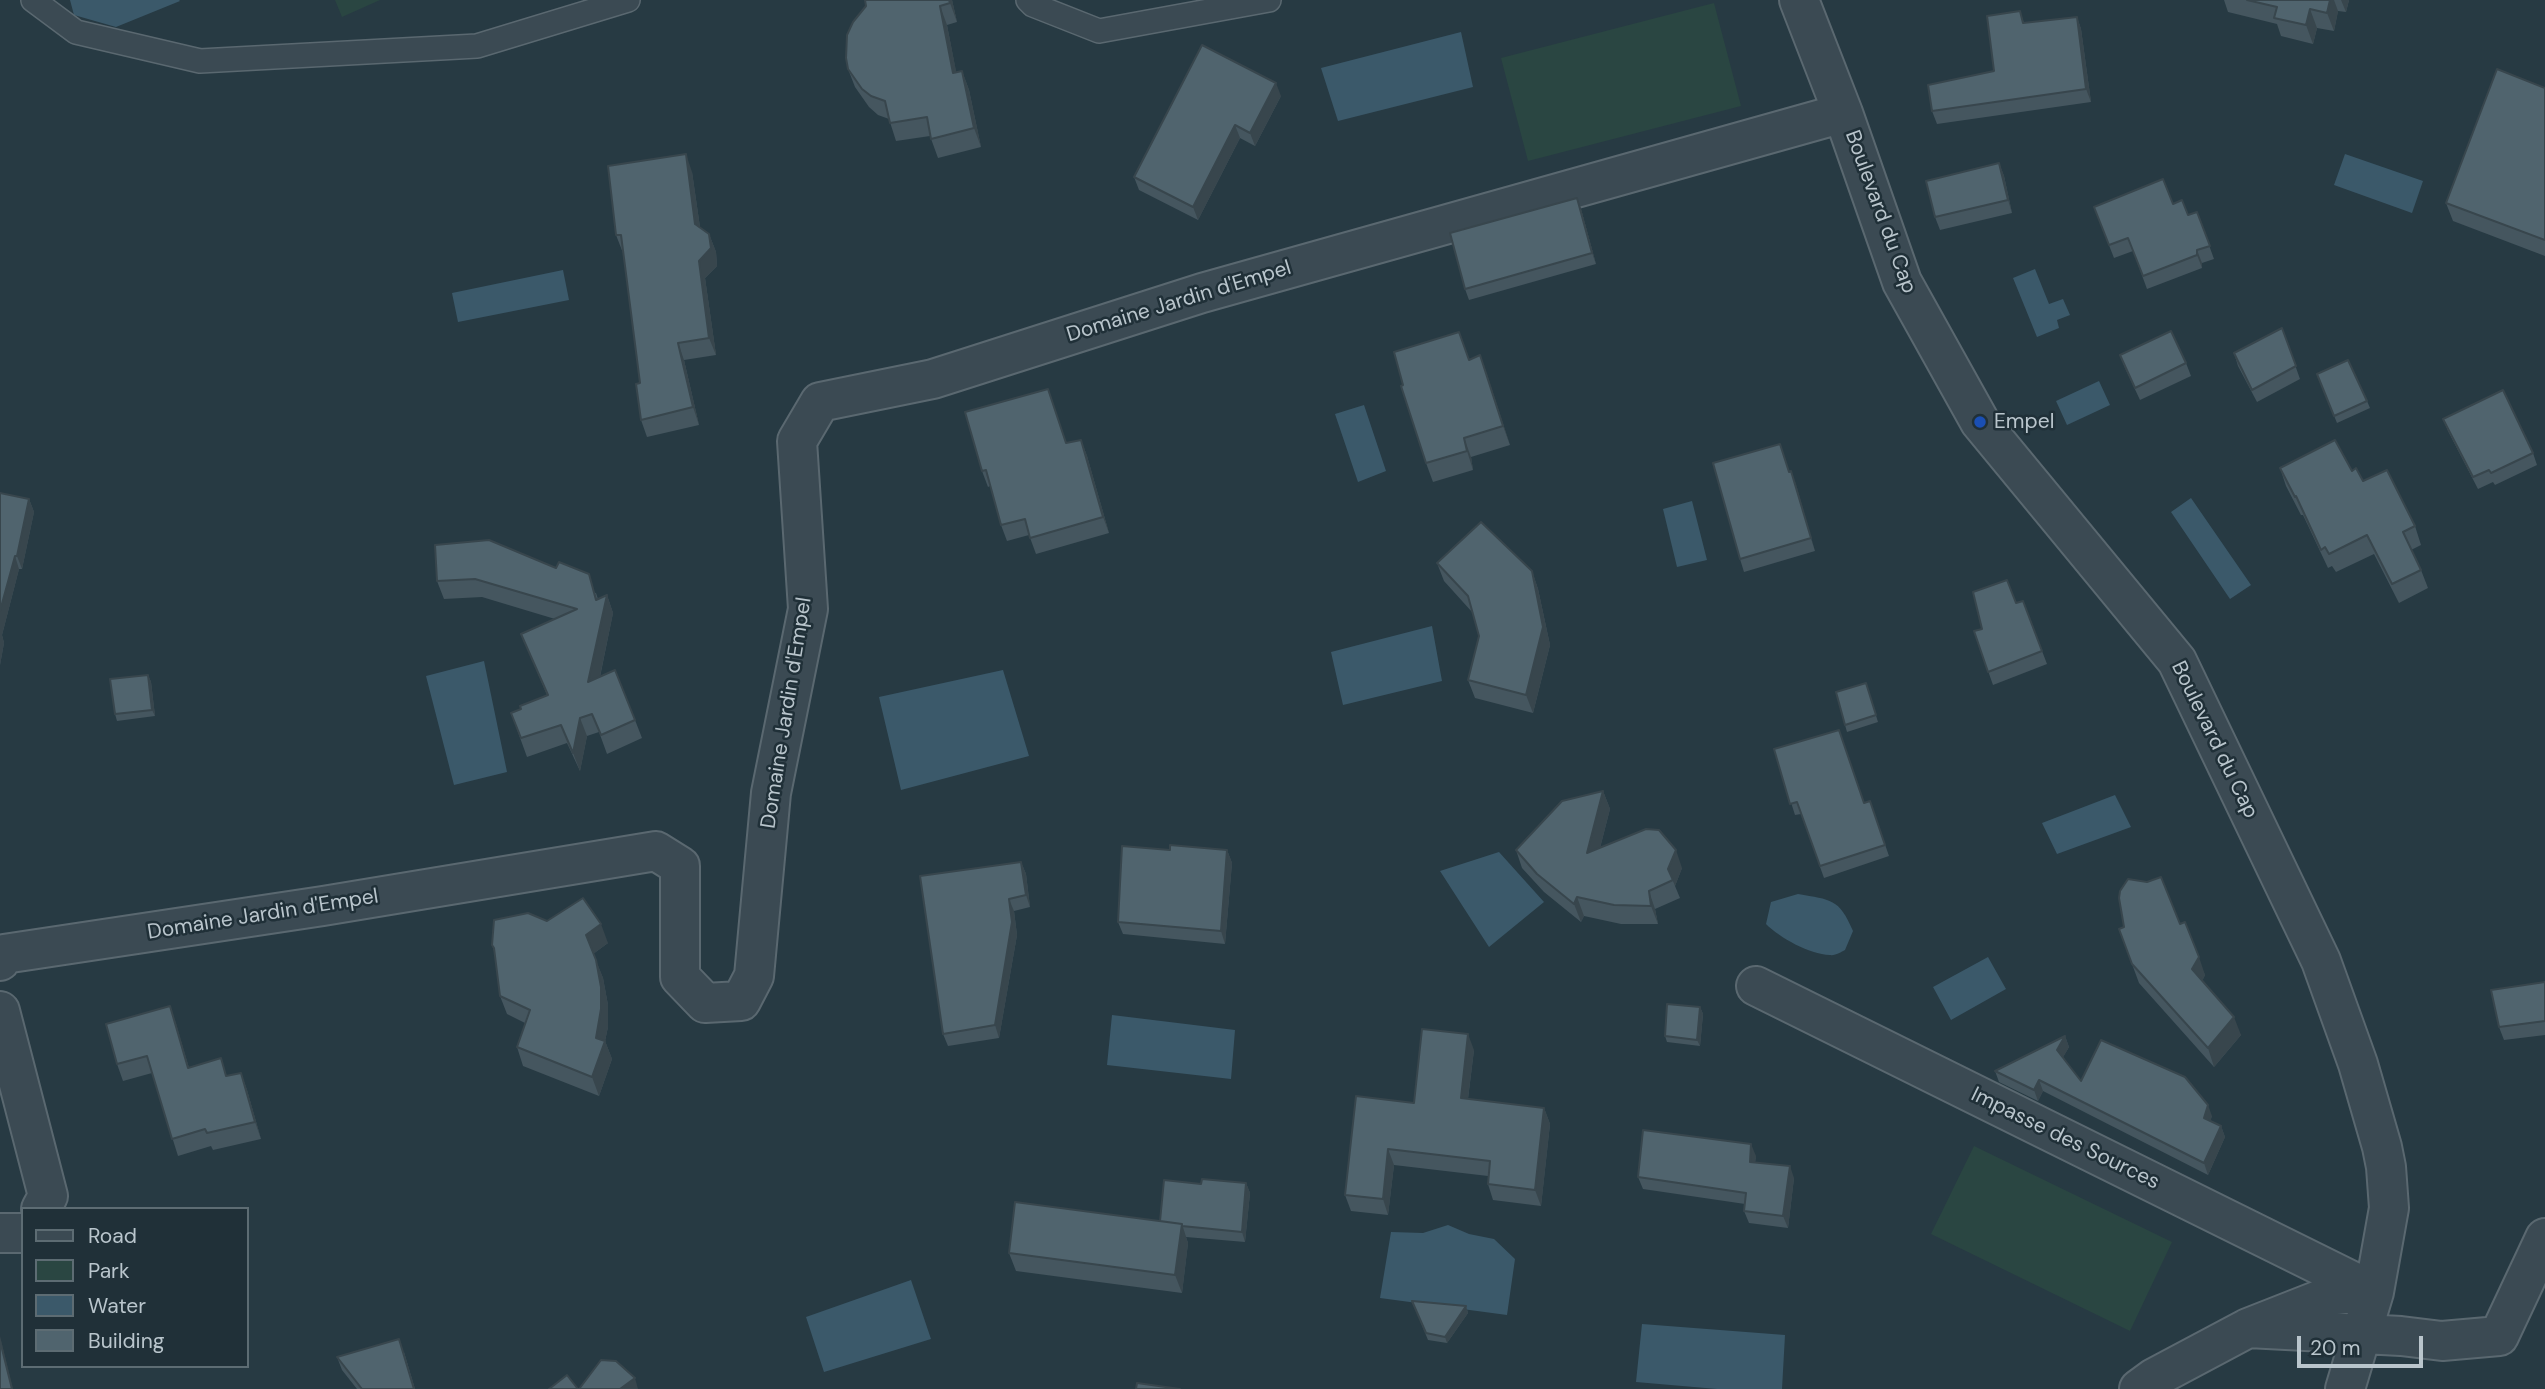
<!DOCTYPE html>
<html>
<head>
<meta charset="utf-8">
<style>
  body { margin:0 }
  #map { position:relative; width:2545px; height:1389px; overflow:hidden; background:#273a43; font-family:"DM Sans",sans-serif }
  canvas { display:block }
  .legend { position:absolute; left:21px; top:1207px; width:228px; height:161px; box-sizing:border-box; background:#203038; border:2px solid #5d6c73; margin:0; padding:9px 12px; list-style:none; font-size:21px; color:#b9c5cc }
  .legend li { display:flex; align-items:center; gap:14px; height:35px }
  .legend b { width:35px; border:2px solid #5d6c73 }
  .scale { position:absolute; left:2297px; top:1336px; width:126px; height:32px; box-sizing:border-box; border:4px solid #b9c5cc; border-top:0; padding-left:9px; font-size:21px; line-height:24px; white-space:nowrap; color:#b9c5cc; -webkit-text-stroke:5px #203038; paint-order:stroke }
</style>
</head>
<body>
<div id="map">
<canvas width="2545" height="1389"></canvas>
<ul class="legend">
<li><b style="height:9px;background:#3b4a53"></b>Road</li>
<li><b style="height:19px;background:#2a4642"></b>Park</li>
<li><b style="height:19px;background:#3b596a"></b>Water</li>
<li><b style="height:19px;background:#50646e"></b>Building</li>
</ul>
<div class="scale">20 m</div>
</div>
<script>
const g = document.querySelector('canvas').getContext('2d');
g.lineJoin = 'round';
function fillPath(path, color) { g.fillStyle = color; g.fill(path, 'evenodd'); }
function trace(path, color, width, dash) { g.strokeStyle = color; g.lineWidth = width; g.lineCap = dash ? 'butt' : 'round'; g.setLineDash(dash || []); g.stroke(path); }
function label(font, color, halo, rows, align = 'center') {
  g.font = font + ' "DM Sans",sans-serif'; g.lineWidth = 5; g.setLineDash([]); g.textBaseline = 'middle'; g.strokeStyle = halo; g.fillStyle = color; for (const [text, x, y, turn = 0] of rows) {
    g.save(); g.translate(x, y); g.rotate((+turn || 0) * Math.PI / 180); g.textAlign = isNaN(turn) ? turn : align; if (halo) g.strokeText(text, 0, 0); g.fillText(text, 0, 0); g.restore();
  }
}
fillPath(new Path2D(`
  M 335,0 L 380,0 L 342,17 Z
  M 1714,3 L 1741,106 L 1528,161 L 1501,58 Z
  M 1974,1146 L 2172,1242 L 2130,1331 L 1931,1234 Z`), '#2a4642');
fillPath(new Path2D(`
  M 70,0 L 179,0 L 180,1 L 116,27 L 74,15 Z
  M 1461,32 L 1473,87 L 1338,121 L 1321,68 Z
  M 2345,154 L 2423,181 L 2412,213 L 2334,185 Z
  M 2035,269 L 2049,304 L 2063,299 L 2070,315 L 2057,320 L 2059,328 L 2037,337 L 2013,278 Z
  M 563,270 L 569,300 L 458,322 L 452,293 Z
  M 2099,381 L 2110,405 L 2067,425 L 2056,401 Z
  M 1364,405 L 1386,471 L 1358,482 L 1335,414 Z
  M 2191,498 L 2251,585 L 2230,599 L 2171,512 Z
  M 1692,501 L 1707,560 L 1677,567 L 1663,509 Z
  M 1432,626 L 1442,681 L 1343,705 L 1331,652 Z
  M 484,661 L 507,772 L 454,785 L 426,676 Z
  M 1003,670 L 1029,756 L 901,790 L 879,697 Z
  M 2115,795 L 2131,827 L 2057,854 L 2042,823 Z
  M 1499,852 L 1544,902 L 1489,947 L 1440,871 Z
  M 1798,894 C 1831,900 1839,898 1853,931 L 1845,950 C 1841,952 1835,956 1830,955 C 1809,954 1780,938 1766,924 L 1771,902 Z
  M 1988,957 L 2006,989 L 1951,1020 L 1933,987 Z
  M 1112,1015 L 1235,1030 L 1231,1079 L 1107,1065 Z
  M 1448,1225 L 1469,1234 L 1494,1239 L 1515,1259 L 1507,1315 L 1380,1298 L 1391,1232 L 1423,1233 Z
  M 911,1280 L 931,1339 L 824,1372 L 806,1317 Z
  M 1642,1324 L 1785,1335 L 1782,1389 L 1717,1389 L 1636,1382 Z`), '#3b596a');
const lane = new Path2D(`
  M 33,0 L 76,32 L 200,61 L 477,46 L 628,0
  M 1028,0 L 1033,5 L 1099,31 L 1269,0`);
const street = new Path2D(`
  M 1799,0 L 1843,113 L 1902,282 L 1980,422 L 2177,661 L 2321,961 L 2358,1064 L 2382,1147 L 2386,1167 L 2389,1208 L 2374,1292 L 2345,1389
  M 0,961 L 4,954 L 323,906 L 656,851 L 680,866 L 680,977 L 705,1003 L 741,1001 L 754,976 L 771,793 L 808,609 L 797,441 L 820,402 L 933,379 L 1202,293 L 1843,113
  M 1756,986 L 2374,1292
  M 0,1011 L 48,1196 L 41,1209
  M 0,1233 L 23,1233
  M 2248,1328 L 2401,1336 L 2442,1341 L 2499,1336 L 2545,1238
  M 2139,1389 L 2154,1378 L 2248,1328 L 2332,1295 L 2374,1292`);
trace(lane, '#5a6870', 26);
trace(street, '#5a6870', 42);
trace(lane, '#3b4a53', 23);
trace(street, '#3b4a53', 38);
fillPath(new Path2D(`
  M 865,0 L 952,0 L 957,22 L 947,25 L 956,72 L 962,71 L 969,90 L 981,147 L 938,158 L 930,136 L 896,141 L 889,119 L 878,115 L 869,107 L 855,87 L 848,69 L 866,6 Z
  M 2224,0 L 2349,0 L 2346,12 L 2338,11 L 2334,31 L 2317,28 L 2313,44 L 2281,36 L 2277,24 L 2228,12 Z
  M 2020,11 L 2024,23 L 2077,17 L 2081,29 L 2091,102 L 1937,124 L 1932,111 L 1994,71 Z
  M 2545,88 L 2545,256 L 2453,221 L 2446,203 Z
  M 1281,96 L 1255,146 L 1240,138 L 1198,220 L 1139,190 L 1134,177 Z
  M 1999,163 L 2004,176 L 2012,213 L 1940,230 L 1935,217 Z
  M 692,172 L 700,227 L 709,234 L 716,252 L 717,266 L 705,278 L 716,355 L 684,360 L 699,425 L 647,437 L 641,420 L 640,383 L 623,253 L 616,235 Z
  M 2173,204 L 2188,215 L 2197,212 L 2214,259 L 2202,263 L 2202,268 L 2147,289 L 2133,251 L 2114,258 L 2094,207 Z
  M 1581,209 L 1596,264 L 1469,300 L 1465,289 Z
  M 2282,328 L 2300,379 L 2257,402 L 2238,366 L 2234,353 Z
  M 1480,355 L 1510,445 L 1471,457 L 1473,470 L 1433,482 L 1426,463 L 1469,360 Z
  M 2120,355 L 2186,363 L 2191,376 L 2140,400 L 2125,368 Z
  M 2317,374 L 2367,401 L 2370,408 L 2337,423 Z
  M 1054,406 L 1066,443 L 1081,440 L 1087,456 L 1109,533 L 1036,554 L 1029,535 L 1007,541 L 1001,525 L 990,486 L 988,487 L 982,471 Z
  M 2443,419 L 2533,453 L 2537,465 L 2495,485 L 2493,482 L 2478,489 L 2448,431 Z
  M 2280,468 L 2352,471 L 2415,526 L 2421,545 L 2411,550 L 2421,570 L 2428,588 L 2399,603 L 2374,554 L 2336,572 L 2332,566 L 2328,568 L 2303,515 L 2301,515 L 2286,486 Z
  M 1791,471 L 1815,551 L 1744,572 L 1740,559 Z
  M 0,493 L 29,499 L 34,512 L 22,569 L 19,569 L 2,635 L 4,643 L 0,665 Z
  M 435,545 L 596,593 L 598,599 L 607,595 L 613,613 L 600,677 L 635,720 L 642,738 L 607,754 L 599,732 L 587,736 L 580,771 L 567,743 L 527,757 L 511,713 L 521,709 L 547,695 L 521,634 L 555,619 L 482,597 L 444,599 L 437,581 Z
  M 1437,563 L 1532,571 L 1538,589 L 1550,645 L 1533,713 L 1475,698 L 1468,680 L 1479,636 L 1472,612 L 1444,581 Z
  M 2023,601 L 2047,664 L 1993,685 L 1974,631 L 1982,629 L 2016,603 Z
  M 148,675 L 151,682 L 155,716 L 117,721 L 115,714 Z
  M 1866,683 L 1878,722 L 1847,732 L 1845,725 Z
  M 1774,749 L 1864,803 L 1870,801 L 1889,856 L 1824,878 L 1801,814 L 1795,815 Z
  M 1603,791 L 1610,809 L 1600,848 L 1682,868 L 1675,886 L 1680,898 L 1655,909 L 1658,924 L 1621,924 L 1584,916 L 1581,922 L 1544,892 L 1522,868 L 1516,850 Z
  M 1170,850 L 1227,850 L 1232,863 L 1225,944 L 1123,934 L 1118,922 Z
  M 1021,862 L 1026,874 L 1030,907 L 1014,911 L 1017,935 L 999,1038 L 948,1046 L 943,1034 Z
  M 2147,882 L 2180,924 L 2205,975 L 2202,981 L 2241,1035 L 2214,1067 L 2139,983 L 2119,929 L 2124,927 Z
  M 547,921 L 608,943 L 593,954 L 603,978 L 608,1005 L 608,1027 L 605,1041 L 612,1059 L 599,1096 L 523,1066 L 517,1047 L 525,1023 L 507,1014 L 500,996 L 495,954 L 492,945 Z
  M 2545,982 L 2545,1035 L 2504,1040 L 2499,1027 Z
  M 170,1006 L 189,1068 L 228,1076 L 241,1073 L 247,1090 L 261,1139 L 213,1150 L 211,1146 L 178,1156 L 152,1073 L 123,1081 L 117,1064 Z
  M 1700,1007 L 1703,1014 L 1700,1046 L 1667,1042 L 1665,1036 Z
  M 2065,1036 L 2069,1047 L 2063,1057 L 2081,1081 L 2212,1116 L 2210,1121 L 2221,1126 L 2225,1137 L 2208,1175 L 2043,1091 L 2038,1101 L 1999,1082 L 1995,1071 Z
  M 1474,1050 L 1468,1099 L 1544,1108 L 1550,1124 L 1541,1206 L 1493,1200 L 1488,1184 L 1488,1176 L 1394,1165 L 1388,1215 L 1351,1211 L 1345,1195 L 1414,1103 Z
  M 1756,1156 L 1755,1162 L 1794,1178 L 1788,1228 L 1749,1223 L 1744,1211 L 1745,1204 L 1643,1189 L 1638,1177 Z
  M 1246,1183 L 1250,1193 L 1245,1242 L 1186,1237 L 1188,1243 L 1182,1293 L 1016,1271 L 1009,1253 L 1160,1221 L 1201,1184 Z
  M 1412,1301 L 1466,1306 L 1468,1313 L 1447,1343 L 1428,1340 Z
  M 404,1352 L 415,1389 L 357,1389 L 342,1370 L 337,1357 Z`), '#45565f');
fillPath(new Path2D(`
  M 949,0 L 952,0 L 957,22 L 950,3 Z
  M 2330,0 L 2334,0 L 2338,11 L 2334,31 L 2327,13 Z
  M 2341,0 L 2349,0 L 2346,12 Z
  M 940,6 L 947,25 L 960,91 L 953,73 Z
  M 2310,9 L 2317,28 L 2313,44 L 2306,25 Z
  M 2077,17 L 2081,29 L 2091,102 L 2086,89 Z
  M 962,71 L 969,90 L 981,147 L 974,128 Z
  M 1276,83 L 1281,96 L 1255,146 L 1250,133 Z
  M 1235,125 L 1240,138 L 1198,220 L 1193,207 Z
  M 686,154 L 692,172 L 702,241 L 695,224 Z
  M 1999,163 L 2004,176 L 2012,213 L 2008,200 Z
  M 1577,198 L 1581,209 L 1596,264 L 1592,253 Z
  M 709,234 L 716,252 L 717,266 L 705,278 L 716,355 L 709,338 L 699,261 Z
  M 2197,250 L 2202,263 L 2202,268 L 2197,255 Z
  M 678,343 L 684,360 L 699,425 L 693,407 Z
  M 1480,355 L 1487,374 L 1510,445 L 1503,426 Z
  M 1464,438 L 1471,457 L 1473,470 L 1467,451 Z
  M 1081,440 L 1087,456 L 1109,533 L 1103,517 Z
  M 1791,471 L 1796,484 L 1815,551 L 1811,538 Z
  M 29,499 L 34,512 L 22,569 L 17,556 Z
  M 15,556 L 19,569 L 2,635 L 4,643 L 0,665 L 0,611 Z
  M 1532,571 L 1538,589 L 1550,645 L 1533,713 L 1526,695 Z
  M 589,574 L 602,616 L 607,595 L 613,613 L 595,700 L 588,682 L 596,600 Z
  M 148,675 L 151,682 L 155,716 L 152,710 Z
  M 580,718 L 587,736 L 580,771 L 573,753 Z
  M 1603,791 L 1610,809 L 1594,871 L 1587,853 Z
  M 1227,850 L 1232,863 L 1225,944 L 1221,931 Z
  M 1676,850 L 1682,868 L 1675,886 L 1668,869 Z
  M 1021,862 L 1026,874 L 1030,907 L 1026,895 Z
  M 1649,891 L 1655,909 L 1658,924 L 1651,906 Z
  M 1577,897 L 1584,916 L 1581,922 L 1574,904 Z
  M 1009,899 L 1014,911 L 1017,935 L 999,1038 L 995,1025 Z
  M 601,924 L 608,943 L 593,954 L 586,935 Z
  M 2199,957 L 2205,975 L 2199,988 L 2192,969 Z
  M 596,960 L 603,978 L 608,1005 L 608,1027 L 605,1041 L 612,1059 L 599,1096 L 592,1077 L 596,1038 Z
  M 170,1006 L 176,1023 L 194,1085 L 188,1068 Z
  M 1700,1007 L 1703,1014 L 1700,1046 L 1697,1040 Z
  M 2234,1017 L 2241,1035 L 2214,1067 L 2208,1048 Z
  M 1468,1034 L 1474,1050 L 1466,1114 L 1461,1098 Z
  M 2065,1036 L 2069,1047 L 2061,1061 L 2057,1050 Z
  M 241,1073 L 247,1090 L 261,1139 L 255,1122 Z
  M 2039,1080 L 2043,1091 L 2038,1101 L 2034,1090 Z
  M 2208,1105 L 2212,1116 L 2208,1129 L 2204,1118 Z
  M 1544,1108 L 1550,1124 L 1541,1206 L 1535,1190 Z
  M 2221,1126 L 2225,1137 L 2208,1175 L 2204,1163 Z
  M 1751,1144 L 1756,1156 L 1754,1174 L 1750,1162 Z
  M 1388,1149 L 1394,1165 L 1388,1215 L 1383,1199 Z
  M 1790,1166 L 1794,1178 L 1788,1228 L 1783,1216 Z
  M 1246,1183 L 1250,1193 L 1245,1242 L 1242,1232 Z
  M 1182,1224 L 1188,1243 L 1182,1293 L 1175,1275 Z
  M 1466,1306 L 1468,1313 L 1447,1343 L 1445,1337 Z
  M 0,1336 L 13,1389 L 12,1389 L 0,1341 Z
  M 635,1378 L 638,1389 L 620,1389 Z`), '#38464d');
const building = new Path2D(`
  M 865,0 L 949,0 L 950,3 L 940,6 L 953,73 L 962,71 L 974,128 L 931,139 L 927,117 L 890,123 L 885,101 L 871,96 L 862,89 L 848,69 L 846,58 L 847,35 L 853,22 L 866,6 Z
  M 2247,0 L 2330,0 L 2327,13 L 2310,9 L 2306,25 L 2274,18 L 2277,7 Z
  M 2020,11 L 2023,23 L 2077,17 L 2086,89 L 1932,111 L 1928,85 L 1994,71 L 1987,16 Z
  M 1202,45 L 1276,83 L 1250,133 L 1235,125 L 1193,207 L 1134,177 Z
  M 2497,69 L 2545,88 L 2545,240 L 2446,203 Z
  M 686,154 L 695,224 L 709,234 L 711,248 L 699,261 L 709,338 L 678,343 L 693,407 L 641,420 L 636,384 L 640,383 L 621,235 L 616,235 L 608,166 Z
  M 1999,163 L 2008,200 L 1935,217 L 1926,181 Z
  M 2163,179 L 2173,204 L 2182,200 L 2188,215 L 2197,212 L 2210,246 L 2197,250 L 2197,255 L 2143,276 L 2128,238 L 2109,245 L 2094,207 Z
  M 1577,198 L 1592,253 L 1465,289 L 1450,233 Z
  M 2282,328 L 2296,366 L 2252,390 L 2234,353 Z
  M 2171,331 L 2186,363 L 2135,388 L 2120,355 Z
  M 1459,332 L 1469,360 L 1480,355 L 1503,426 L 1464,438 L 1467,451 L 1426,463 L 1401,386 L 1403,385 L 1394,352 Z
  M 2348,360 L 2367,401 L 2334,416 L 2317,374 Z
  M 1048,389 L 1066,443 L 1081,440 L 1103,517 L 1030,538 L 1025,519 L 1001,525 L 986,470 L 982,471 L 965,412 Z
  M 2503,390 L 2533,453 L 2491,473 L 2489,470 L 2473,477 L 2443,419 Z
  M 2335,440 L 2352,471 L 2356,468 L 2363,481 L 2387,470 L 2415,526 L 2403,532 L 2421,570 L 2392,584 L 2367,535 L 2329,554 L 2325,547 L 2321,550 L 2296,496 L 2295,497 L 2280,468 Z
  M 1780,444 L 1789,472 L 1791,471 L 1811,538 L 1740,559 L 1713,463 Z
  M 0,493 L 29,499 L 17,556 L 15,556 L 0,611 Z
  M 1481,522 L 1532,571 L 1543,627 L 1526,695 L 1468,680 L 1479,636 L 1468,596 L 1437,563 Z
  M 489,540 L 556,568 L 559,562 L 589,574 L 596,600 L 607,595 L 588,682 L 615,670 L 635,720 L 601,735 L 592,714 L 580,718 L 573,753 L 561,725 L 521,738 L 511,713 L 521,709 L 520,706 L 548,695 L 521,634 L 577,609 L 475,579 L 437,581 L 435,545 Z
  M 2007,580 L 2016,603 L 2023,601 L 2042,651 L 1988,672 L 1974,631 L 1982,629 L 1973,592 Z
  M 148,675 L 152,710 L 115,714 L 110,679 Z
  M 1866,683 L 1876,715 L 1845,725 L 1836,692 Z
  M 1839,730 L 1864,803 L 1870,801 L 1885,845 L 1820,866 L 1797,802 L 1790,804 L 1774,749 Z
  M 1603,791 L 1587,853 L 1646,829 L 1659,830 L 1676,850 L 1668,869 L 1673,880 L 1649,891 L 1651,906 L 1614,905 L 1577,897 L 1574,904 L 1537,874 L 1516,850 L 1562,801 Z
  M 1170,845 L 1227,850 L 1221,931 L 1118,922 L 1122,846 L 1170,850 Z
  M 1021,862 L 1026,895 L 1009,899 L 1012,922 L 995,1025 L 943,1034 L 920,876 Z
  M 2161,877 L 2180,924 L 2185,922 L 2199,957 L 2192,969 L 2234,1017 L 2208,1048 L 2132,964 L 2119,929 L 2124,927 L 2119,898 L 2120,891 L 2128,879 L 2147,882 Z
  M 583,898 L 601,924 L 586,935 L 596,960 L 601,987 L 601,1009 L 596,1038 L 605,1041 L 592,1077 L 517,1047 L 530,1010 L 500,996 L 494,948 L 492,945 L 494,920 L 528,913 L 547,921 Z
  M 2545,982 L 2545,1021 L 2499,1027 L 2491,990 Z
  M 1667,1004 L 1700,1007 L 1697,1040 L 1665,1036 Z
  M 170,1006 L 188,1068 L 221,1058 L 226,1076 L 241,1073 L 255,1122 L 207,1133 L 205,1129 L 172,1139 L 147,1056 L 117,1064 L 106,1024 Z
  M 1422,1029 L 1468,1034 L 1461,1098 L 1544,1108 L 1535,1190 L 1488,1184 L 1490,1161 L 1388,1149 L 1383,1199 L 1345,1195 L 1356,1096 L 1414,1103 Z
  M 2065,1036 L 2057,1050 L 2081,1081 L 2101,1040 L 2185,1077 L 2208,1105 L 2204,1118 L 2221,1126 L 2204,1163 L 2039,1080 L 2034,1090 L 1995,1071 Z
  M 1643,1130 L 1751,1144 L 1750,1162 L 1790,1166 L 1783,1216 L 1744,1211 L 1746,1193 L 1638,1177 Z
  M 1202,1179 L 1246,1183 L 1242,1232 L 1182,1226 L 1182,1224 L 1160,1221 L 1164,1180 L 1201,1184 Z
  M 1015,1202 L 1182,1224 L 1175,1275 L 1009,1253 Z
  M 1412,1301 L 1466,1306 L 1445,1337 L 1426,1333 Z
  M 399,1339 L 414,1389 L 362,1389 L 337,1357 Z
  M 0,1341 L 12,1389 L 0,1389 Z
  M 601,1360 L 616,1361 L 635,1378 L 620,1389 L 579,1389 Z
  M 567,1375 L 578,1389 L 549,1389 Z
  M 1137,1383 L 1180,1389 L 1136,1389 Z`);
fillPath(building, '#50646e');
trace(building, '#38464d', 2);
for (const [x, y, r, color] of [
  [1980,422,7,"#1a4fb4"]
]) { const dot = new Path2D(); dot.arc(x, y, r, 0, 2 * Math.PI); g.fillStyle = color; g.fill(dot); trace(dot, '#203038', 2.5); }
label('21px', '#b9c5cc', '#203038', [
  ["Boulevard du Cap",1880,212,70],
  ["Domaine Jardin d'Empel",1179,302,-17],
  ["Domaine Jardin d'Empel",787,713,-81],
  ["Boulevard du Cap",2214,740,64],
  ["Domaine Jardin d'Empel",263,915,-9],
  ["Impasse des Sources",2065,1139,26]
]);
label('21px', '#b9c5cc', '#203038', [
  ["Empel",1994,422]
], 'left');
</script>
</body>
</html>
